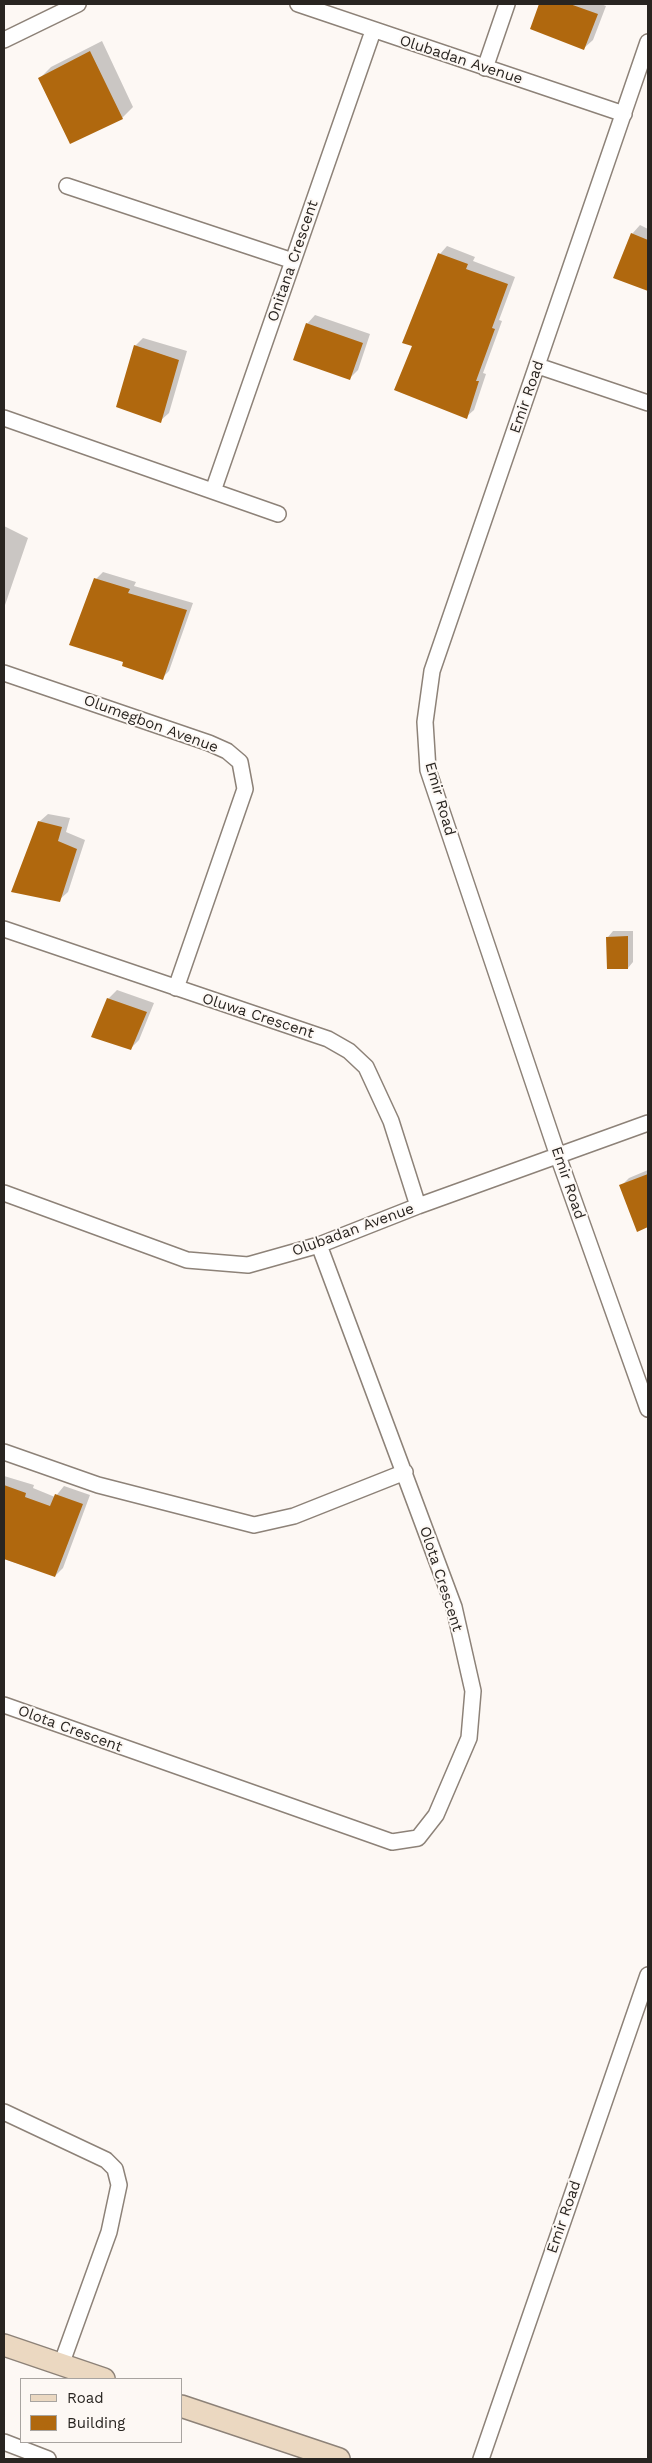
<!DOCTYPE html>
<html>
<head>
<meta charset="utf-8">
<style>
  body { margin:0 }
  #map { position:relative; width:652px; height:2463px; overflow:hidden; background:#fdf8f4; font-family:"Work Sans",sans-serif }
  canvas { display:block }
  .frame { position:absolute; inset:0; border:5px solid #292521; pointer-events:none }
  .legend { position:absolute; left:20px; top:2378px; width:162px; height:65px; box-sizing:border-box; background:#fdf8f4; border:1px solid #a8a4a0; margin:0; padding:6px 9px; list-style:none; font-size:15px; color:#292521 }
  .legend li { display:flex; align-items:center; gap:10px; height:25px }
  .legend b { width:25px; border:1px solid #a8a4a0 }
</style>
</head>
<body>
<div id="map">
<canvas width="652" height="2463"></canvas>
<div class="frame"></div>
<ul class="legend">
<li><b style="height:6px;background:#ebd8c1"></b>Road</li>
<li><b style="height:14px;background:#b0680e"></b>Building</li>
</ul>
</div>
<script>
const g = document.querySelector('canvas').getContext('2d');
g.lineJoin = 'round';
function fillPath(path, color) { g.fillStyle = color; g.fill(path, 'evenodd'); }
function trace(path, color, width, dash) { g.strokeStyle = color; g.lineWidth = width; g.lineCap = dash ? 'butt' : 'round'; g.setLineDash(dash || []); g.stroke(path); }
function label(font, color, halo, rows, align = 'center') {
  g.font = font + ' "Work Sans",sans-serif'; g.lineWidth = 4; g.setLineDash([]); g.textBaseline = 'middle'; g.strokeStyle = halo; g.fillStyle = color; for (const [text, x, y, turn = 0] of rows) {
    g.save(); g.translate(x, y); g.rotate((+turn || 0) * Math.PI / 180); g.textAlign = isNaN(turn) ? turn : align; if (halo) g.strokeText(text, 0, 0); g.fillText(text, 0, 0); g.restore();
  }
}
fillPath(new Path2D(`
  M 541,4 L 601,4 L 606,6 L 593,40 L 584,48 L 532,28 Z
  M 102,41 L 133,107 L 122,118 L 40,78 L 51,67 Z
  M 640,225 L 648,229 L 648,290 L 615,277 L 632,234 Z
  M 447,246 L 475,257 L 473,261 L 515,277 L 499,320 L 502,321 L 483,373 L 486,374 L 474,410 L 466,417 L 414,346 L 440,254 Z
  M 315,315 L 370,334 L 358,370 L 350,378 L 307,324 Z
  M 143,338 L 187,351 L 169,413 L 160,421 L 135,346 Z
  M 4,526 L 28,538 L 4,608 Z
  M 103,572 L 136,582 L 134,586 L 193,603 L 169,671 L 162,678 L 125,662 L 96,579 Z
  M 48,814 L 70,818 L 66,832 L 85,840 L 68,892 L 59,900 L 39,822 Z
  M 613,931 L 633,931 L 633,962 L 628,968 L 608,937 Z
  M 117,990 L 154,1003 L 139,1040 L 130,1049 L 108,999 Z
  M 648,1170 L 648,1226 L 638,1230 L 621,1186 L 629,1178 Z
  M 4,1476 L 34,1485 L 33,1488 L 55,1497 L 64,1486 L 90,1495 L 63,1568 L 55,1576 L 4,1559 Z`), '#0003');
fillPath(new Path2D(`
  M 539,4 L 570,4 L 598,14 L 584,50 L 530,29 Z
  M 90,51 L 123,119 L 70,144 L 38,78 Z
  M 631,233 L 648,240 L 648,291 L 613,278 Z
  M 438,253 L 468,264 L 466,269 L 508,284 L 492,328 L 495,329 L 476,381 L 479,381 L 467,419 L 394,390 L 412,346 L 402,343 Z
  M 306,323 L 363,343 L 350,380 L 293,360 Z
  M 134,345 L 179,360 L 161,423 L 116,407 Z
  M 94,578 L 130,589 L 128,593 L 187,610 L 163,680 L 122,666 L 123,662 L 69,645 Z
  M 38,821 L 62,827 L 58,841 L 77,849 L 60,902 L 11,892 Z
  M 628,936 L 628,969 L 607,969 L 606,937 Z
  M 107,998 L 147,1012 L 131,1050 L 91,1037 Z
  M 648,1174 L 648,1227 L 637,1232 L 619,1185 Z
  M 4,1485 L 26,1493 L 25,1497 L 50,1506 L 55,1494 L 83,1504 L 55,1577 L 4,1559 Z`), '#b0680e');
const minor = new Path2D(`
  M 298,4 L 624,114
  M 4,40 L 78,4
  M 648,42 L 432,671 L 425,722 L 428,770 L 558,1156 L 648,1409
  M 485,68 L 507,4
  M 67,186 L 293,261
  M 538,366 L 648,403
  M 4,418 L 278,514
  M 213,491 L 373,31
  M 4,673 L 209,743 L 227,751 L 240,762 L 245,789 L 176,988
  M 4,929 L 328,1039 L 349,1051 L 366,1067 L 391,1121 L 418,1206
  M 4,1193 L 187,1260 L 248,1265 L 319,1245 L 418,1206 L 648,1123
  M 4,1452 L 98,1485 L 254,1525 L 294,1516 L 405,1472
  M 4,1705 L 392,1842 L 418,1838 L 436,1815 L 469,1738 L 473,1691 L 454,1607 L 319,1245
  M 4,2112 L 106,2160 L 115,2169 L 119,2185 L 109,2232 L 61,2365
  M 4,2442 L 48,2459
  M 481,2459 L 648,1975`);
const secondary = new Path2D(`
  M 4,2345 L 104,2379
  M 181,2406 L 339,2459`);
trace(minor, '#8d8278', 18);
trace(secondary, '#8d8278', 24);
trace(minor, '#fff', 15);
trace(secondary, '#ebd8c1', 21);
label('15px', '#292521', '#fdf8f4', [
  ["Olubadan Avenue",461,60,18],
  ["Onitana Crescent",293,261,-71],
  ["Emir Road",527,397,-71],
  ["Olumegbon Avenue",151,724,20],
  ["Emir Road",440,799,74],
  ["Oluwa Crescent",258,1016,18],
  ["Emir Road",568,1183,71],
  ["Olubadan Avenue",353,1230,-20],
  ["Olota Crescent",441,1579,72],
  ["Olota Crescent",70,1729,20],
  ["Emir Road",564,2217,-71]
]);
</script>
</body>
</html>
